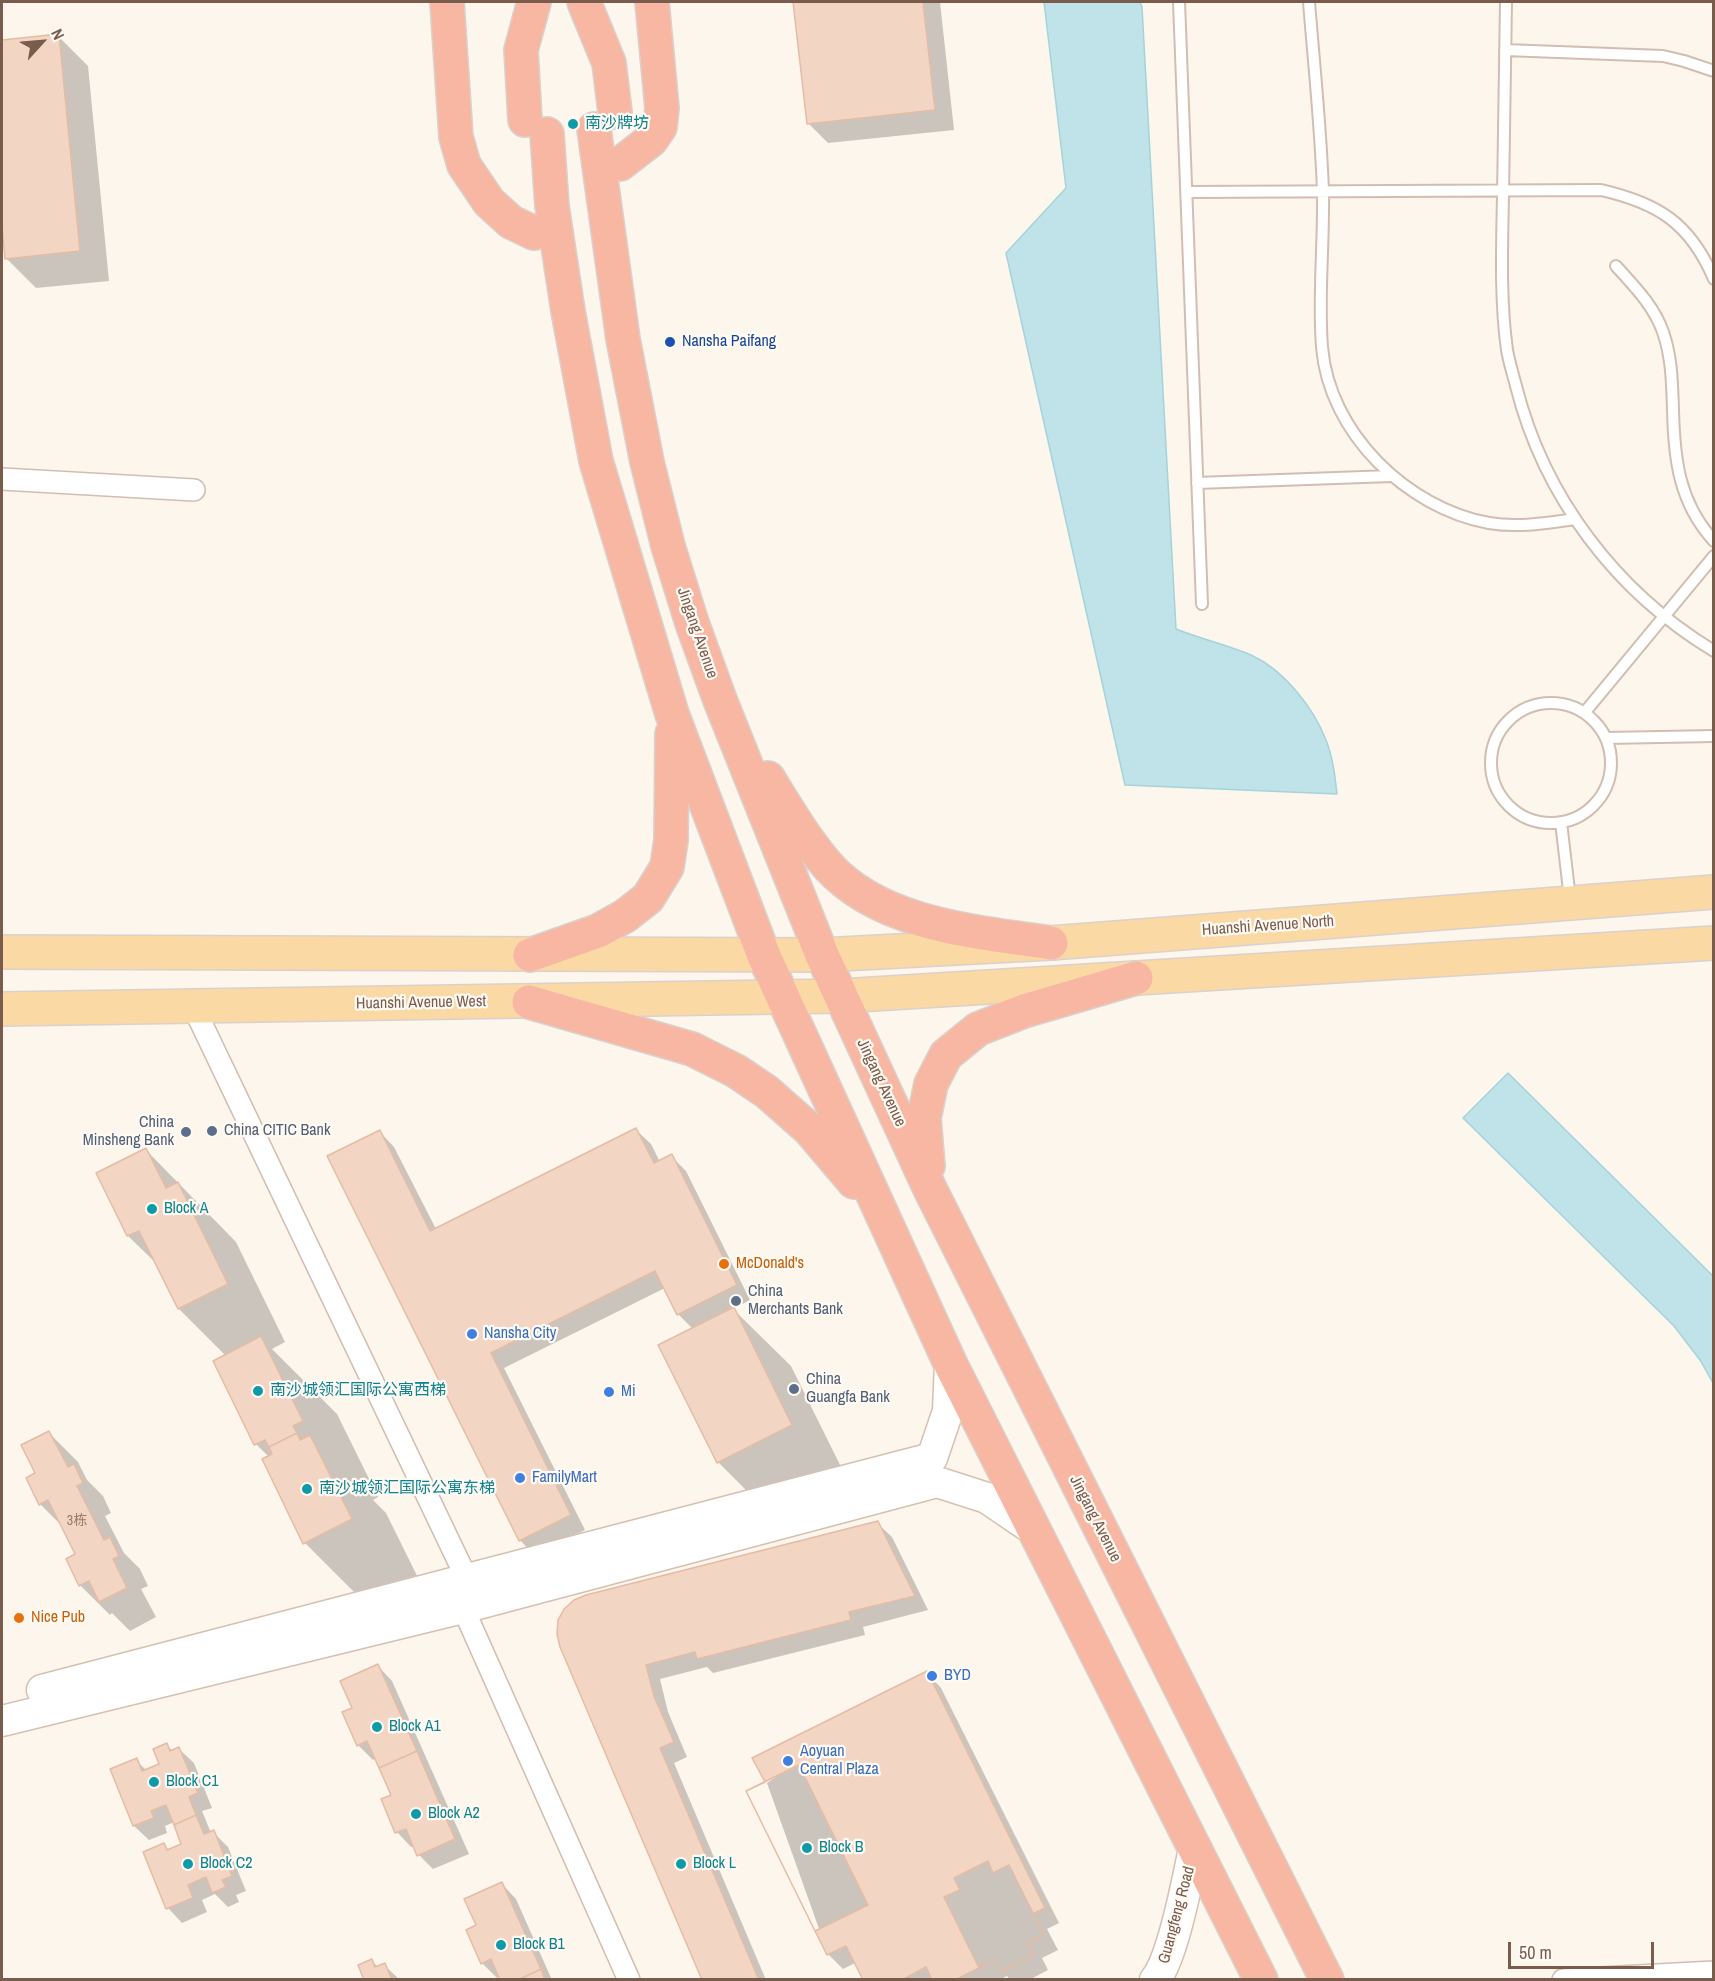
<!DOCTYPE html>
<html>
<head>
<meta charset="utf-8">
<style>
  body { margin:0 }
  #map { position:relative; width:1715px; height:1981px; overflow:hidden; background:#fdf6ec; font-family:"Archivo Narrow",sans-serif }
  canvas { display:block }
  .frame { position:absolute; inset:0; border:3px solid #7a5c4d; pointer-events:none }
  .north { position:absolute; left:12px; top:12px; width:60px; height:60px; -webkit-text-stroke:4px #fffaf3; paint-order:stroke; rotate:64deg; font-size:16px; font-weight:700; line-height:24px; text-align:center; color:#7a5c4d }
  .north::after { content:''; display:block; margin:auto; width:21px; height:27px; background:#7a5c4d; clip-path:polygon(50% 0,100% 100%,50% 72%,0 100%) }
  .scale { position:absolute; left:1508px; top:1942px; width:146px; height:27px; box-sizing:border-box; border:3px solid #7a5c4d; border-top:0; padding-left:8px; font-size:18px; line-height:21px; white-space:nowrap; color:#7a5c4d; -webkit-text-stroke:4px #fffaf3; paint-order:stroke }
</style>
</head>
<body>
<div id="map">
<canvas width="1715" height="1981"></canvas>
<div class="frame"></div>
<div class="north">N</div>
<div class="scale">50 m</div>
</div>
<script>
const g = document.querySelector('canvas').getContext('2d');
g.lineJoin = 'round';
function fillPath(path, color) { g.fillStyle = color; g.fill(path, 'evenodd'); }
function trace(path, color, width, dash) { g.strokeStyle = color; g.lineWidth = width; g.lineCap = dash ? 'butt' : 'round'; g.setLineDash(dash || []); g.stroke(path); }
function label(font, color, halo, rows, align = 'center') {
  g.font = font + ' "Archivo Narrow","Noto Sans SC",sans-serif'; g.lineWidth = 4.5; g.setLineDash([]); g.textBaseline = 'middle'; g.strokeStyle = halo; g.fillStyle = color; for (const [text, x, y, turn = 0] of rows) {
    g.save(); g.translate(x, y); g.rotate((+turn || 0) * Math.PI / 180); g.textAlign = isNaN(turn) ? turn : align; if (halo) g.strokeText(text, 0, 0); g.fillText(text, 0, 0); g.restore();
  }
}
const water = new Path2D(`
  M 1044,2 L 1140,2 L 1142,7 L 1176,629 C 1201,639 1227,645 1251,655 C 1284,670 1313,707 1326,740 C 1333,758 1335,776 1337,794 L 1125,785 L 1006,253 L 1066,188 Z
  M 1508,1073 L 1713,1276 L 1713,1383 L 1700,1360 L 1674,1326 L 1463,1118 Z`);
fillPath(water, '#bfe3e8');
trace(water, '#a5d3da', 1.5);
fillPath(new Path2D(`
  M 794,2 L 940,2 L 954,130 L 828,143 L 808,123 Z
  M 58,36 L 88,66 L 109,281 L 36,288 L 6,258 L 2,211 L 2,41 Z
  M 636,1130 L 651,1144 L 660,1162 L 671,1156 L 686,1171 L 750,1300 L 733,1309 L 791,1366 L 849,1483 L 776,1520 L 718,1462 L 693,1329 L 678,1314 L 665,1288 L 504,1368 L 585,1530 L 534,1555 L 520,1540 L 380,1132 L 394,1147 L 436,1229 Z
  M 146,1150 L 236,1242 L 285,1342 L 272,1349 L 337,1414 L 378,1497 L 373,1500 L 386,1513 L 427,1596 L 381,1619 L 305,1543 L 269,1457 L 256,1444 L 226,1356 L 179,1309 L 158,1265 L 128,1236 L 98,1174 Z
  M 49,1433 L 78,1462 L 87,1480 L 103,1496 L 111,1513 L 105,1516 L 124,1553 L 140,1569 L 148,1586 L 141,1589 L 156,1617 L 130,1631 L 112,1613 L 110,1615 L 80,1585 L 77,1555 L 64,1528 L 40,1504 L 37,1474 Z
  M 877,1523 L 892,1537 L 928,1610 L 863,1627 L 865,1635 L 713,1673 L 707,1667 L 660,1679 L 668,1712 L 687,1757 L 674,1763 L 766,1980 L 703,1980 L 561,1646 Z
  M 378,1666 L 392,1681 L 469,1854 L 433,1869 L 419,1855 L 415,1846 L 411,1847 L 397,1832 L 383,1800 L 393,1795 L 376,1758 L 373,1760 L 358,1745 L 354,1708 Z
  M 927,1673 L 941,1688 L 1059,1923 L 1047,1929 L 1058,1950 L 1042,1958 L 1048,1970 L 1029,1980 L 1010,1980 L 1007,1976 L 999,1980 L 865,1980 L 855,1963 L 843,1969 L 828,1954 L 767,1783 Z
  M 166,1745 L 173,1751 L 179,1749 L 194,1763 L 212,1808 L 202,1811 L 211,1833 L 213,1832 L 228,1847 L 246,1891 L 236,1895 L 239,1902 L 228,1907 L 215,1894 L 202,1900 L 207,1912 L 182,1923 L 168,1908 L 164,1845 L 169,1850 L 183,1844 L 174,1822 L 165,1826 L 167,1833 L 149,1840 L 134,1826 L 112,1770 L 136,1760 L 147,1771 L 161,1765 Z
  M 502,1884 L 516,1899 L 552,1980 L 502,1980 L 500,1976 L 497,1978 L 482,1963 L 478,1926 Z
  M 372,1961 L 378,1967 L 384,1965 L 399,1979 L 366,1980 Z`), '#0003');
const building = new Path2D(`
  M 793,2 L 923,2 L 935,110 L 807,124 Z
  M 59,34 L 80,251 L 5,259 L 2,226 L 2,40 Z
  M 636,1128 L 654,1163 L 672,1154 L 737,1285 L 677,1315 L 655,1271 L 491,1353 L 571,1515 L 519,1541 L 327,1156 L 380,1130 L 430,1231 Z
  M 146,1148 L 166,1188 L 178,1182 L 228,1284 L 178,1309 L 139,1231 L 127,1236 L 96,1173 Z
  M 734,1307 L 792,1425 L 717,1463 L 658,1345 Z
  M 261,1336 L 303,1421 L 293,1426 L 297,1433 L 269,1447 L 265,1440 L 254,1445 L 213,1361 Z
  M 49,1431 L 68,1467 L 74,1464 L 83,1483 L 77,1486 L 104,1540 L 110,1537 L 119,1556 L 113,1559 L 127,1588 L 99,1602 L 89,1581 L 79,1586 L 66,1559 L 75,1554 L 48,1500 L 39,1505 L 26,1478 L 35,1473 L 21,1445 Z
  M 297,1433 L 300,1440 L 310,1435 L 352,1519 L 303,1544 L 262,1459 L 272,1454 L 269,1447 Z
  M 878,1521 L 915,1596 L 849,1612 L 851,1620 L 697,1659 L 695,1652 L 646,1665 L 654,1696 L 674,1742 L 660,1748 L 759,1980 L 702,1980 L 560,1647 L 557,1634 L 558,1620 L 564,1609 L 574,1600 L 586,1595 Z
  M 378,1664 L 417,1751 L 379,1768 L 367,1741 L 357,1746 L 342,1712 L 352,1708 L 340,1681 Z
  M 927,1671 L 1045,1908 L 1033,1914 L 1044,1935 L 1028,1943 L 1034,1955 L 1001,1972 L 995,1960 L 955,1980 L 932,1980 L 926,1967 L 902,1980 L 863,1980 L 846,1946 L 827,1955 L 815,1931 L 746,1791 L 765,1782 L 752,1758 Z
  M 167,1743 L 170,1751 L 179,1747 L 198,1793 L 189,1797 L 196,1815 L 174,1825 L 166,1805 L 151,1811 L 154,1818 L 133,1826 L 110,1769 L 137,1758 L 142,1771 L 159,1764 L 153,1749 Z
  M 417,1751 L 455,1839 L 417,1856 L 406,1829 L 395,1833 L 381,1799 L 391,1795 L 379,1768 Z
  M 799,1765 L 868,1905 L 815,1931 L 746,1791 Z
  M 196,1815 L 204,1834 L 214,1830 L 232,1876 L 222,1880 L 226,1887 L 212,1893 L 206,1877 L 188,1885 L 193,1898 L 166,1909 L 143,1852 L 164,1843 L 167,1850 L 181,1844 L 174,1825 Z
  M 988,1861 L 993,1873 L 1009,1865 L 1044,1935 L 1028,1943 L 1034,1955 L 1001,1972 L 995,1960 L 979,1968 L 944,1897 L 960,1890 L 954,1878 Z
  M 502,1882 L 541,1969 L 518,1980 L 500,1980 L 491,1959 L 481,1964 L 466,1930 L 476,1925 L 464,1899 Z
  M 372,1959 L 375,1967 L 385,1963 L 392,1980 L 364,1980 L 358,1965 Z
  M 541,1969 L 545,1980 L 518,1980 Z`);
fillPath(building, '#f3d5c3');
trace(building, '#e6bba3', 1.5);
const lane = new Path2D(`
  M 1179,2 L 1202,604
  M 1309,2 C 1314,65 1321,129 1323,192 C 1324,243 1318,297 1322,347 C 1329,433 1407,508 1489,523 C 1518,528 1546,523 1575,519
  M 1506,2 C 1505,66 1504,131 1503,196 C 1502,248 1500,299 1507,350 C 1509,362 1513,374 1516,386 C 1544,497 1616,592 1714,651
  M 1505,50 L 1663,56 L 1684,61 L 1714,71
  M 1186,192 L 1601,190 C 1658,203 1690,223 1714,279
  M 1616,266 C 1634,286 1654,306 1663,332 C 1672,358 1672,383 1673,409 C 1674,459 1679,503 1714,541
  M 1197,483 L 1391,476
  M1491 763a60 60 0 1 1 120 0a60 60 0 1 1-120 0Z
  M 1585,712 L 1714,556
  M 1606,738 L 1714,736
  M 1561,822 L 1570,899`);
const street = new Path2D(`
  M 2,479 L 194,490
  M 193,1006 L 467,1579
  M 463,1608 L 629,1980
  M 1563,1980 L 1714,1972`);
const secondary = new Path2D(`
  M 42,1690 L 932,1458 L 948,1411 L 950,1363
  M 2,1721 L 463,1608 L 937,1482 L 987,1498 L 1034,1530
  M 1155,1980 C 1173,1958 1188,1878 1194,1848`);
const primary = new Path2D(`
  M 2,952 L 822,955 L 1051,943 L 1714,892
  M 2,1009 L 840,996 L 1714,943`);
const highway = new Path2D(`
  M 447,2 L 456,137 L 464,165 L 489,202 L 511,222 L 534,233
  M 584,2 L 609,63 L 615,112
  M 525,120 L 521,50 L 534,2
  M 594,129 L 623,339 L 647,462 L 668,546 L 692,623 L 720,700 L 822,955 L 930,1189 L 1327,1980
  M 547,134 L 552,206 L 568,311 L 596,461 L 672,714 L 764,956 L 950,1363 L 1261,1980
  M 620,164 L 651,140 L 660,127 L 662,108 L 652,2
  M 768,778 C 787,809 805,839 828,866 C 881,925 977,932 1051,943
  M 530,955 L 598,931 L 625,916 L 648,898 L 667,867 L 671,840 L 672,734
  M 529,1002 L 692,1049 L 736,1071 L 767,1092 L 810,1130 L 854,1182
  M 928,1166 L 924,1118 L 931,1084 L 946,1055 L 978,1029 L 1024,1011 L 1136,978`);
trace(lane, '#d1beb0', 14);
trace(street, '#d1beb0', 24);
trace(secondary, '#d6c0b0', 33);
trace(primary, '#dad1cd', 36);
trace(highway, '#dad1cd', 36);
trace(lane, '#fff', 10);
trace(street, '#fff', 21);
trace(secondary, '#fff', 30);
trace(primary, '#fbd9a5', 33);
trace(highway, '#f7b7a3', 33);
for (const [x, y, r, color] of [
  [573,124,6,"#0f9aa8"],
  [670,342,6,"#1a4fb4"],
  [212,1131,6,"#5c6f8a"],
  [186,1132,6,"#5c6f8a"],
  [152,1209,6,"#0f9aa8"],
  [724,1264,6,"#e8710a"],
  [736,1301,6,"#5c6f8a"],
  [472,1334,6,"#3f7fe0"],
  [794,1389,6,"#5c6f8a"],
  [258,1391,6,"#0f9aa8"],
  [609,1392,6,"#3f7fe0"],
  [520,1478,6,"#3f7fe0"],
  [307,1489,6,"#0f9aa8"],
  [19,1618,6,"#e8710a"],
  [932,1676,6,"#3f7fe0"],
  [377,1727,6,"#0f9aa8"],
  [788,1761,6,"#3f7fe0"],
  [154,1782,6,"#0f9aa8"],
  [416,1814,6,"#0f9aa8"],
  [807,1848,6,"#0f9aa8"],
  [188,1864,6,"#0f9aa8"],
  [681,1864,6,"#0f9aa8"],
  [501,1945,6,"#0f9aa8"]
]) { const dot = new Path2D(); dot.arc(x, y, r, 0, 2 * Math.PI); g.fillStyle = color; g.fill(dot); trace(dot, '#fffaf3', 2); }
label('14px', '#987a6a', null, [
  ["3栋",77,1521]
]);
label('16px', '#0d838f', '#fffaf3', [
  ["南沙牌坊",585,124],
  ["Block A",164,1209],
  ["南沙城领汇国际公寓西梯",270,1391],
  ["南沙城领汇国际公寓东梯",319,1489],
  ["Block A1",389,1727],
  ["Block C1",166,1782],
  ["Block A2",428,1814],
  ["Block B",819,1848],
  ["Block C2",200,1864],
  ["Block L",693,1864],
  ["Block B1",513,1945]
], 'left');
label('16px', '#164399', '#fffaf3', [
  ["Nansha Paifang",682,342]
], 'left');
label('16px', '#7a5c4d', '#fffaf3', [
  ["Jingang Avenue",697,633,71],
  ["Huanshi Avenue North",1268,926,-4],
  ["Huanshi Avenue West",421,1003,-1],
  ["Jingang Avenue",881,1083,65],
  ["Jingang Avenue",1095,1519,63],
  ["Guangfeng Road",1177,1915,-75]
]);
label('16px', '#4e5e75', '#fffaf3', [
  ["China",174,1123,"right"],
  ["Minsheng Bank",174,1141,"right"],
  ["China CITIC Bank",224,1131],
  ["China",748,1292],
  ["Merchants Bank",748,1310],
  ["China",806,1380],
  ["Guangfa Bank",806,1398]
], 'left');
label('16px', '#c56008', '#fffaf3', [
  ["McDonald's",736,1264],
  ["Nice Pub",31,1618]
], 'left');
label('16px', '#366cbe', '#fffaf3', [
  ["Nansha City",484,1334],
  ["Mi",621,1392],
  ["FamilyMart",532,1478],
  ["BYD",944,1676],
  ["Aoyuan",800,1752],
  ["Central Plaza",800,1770]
], 'left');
</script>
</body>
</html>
